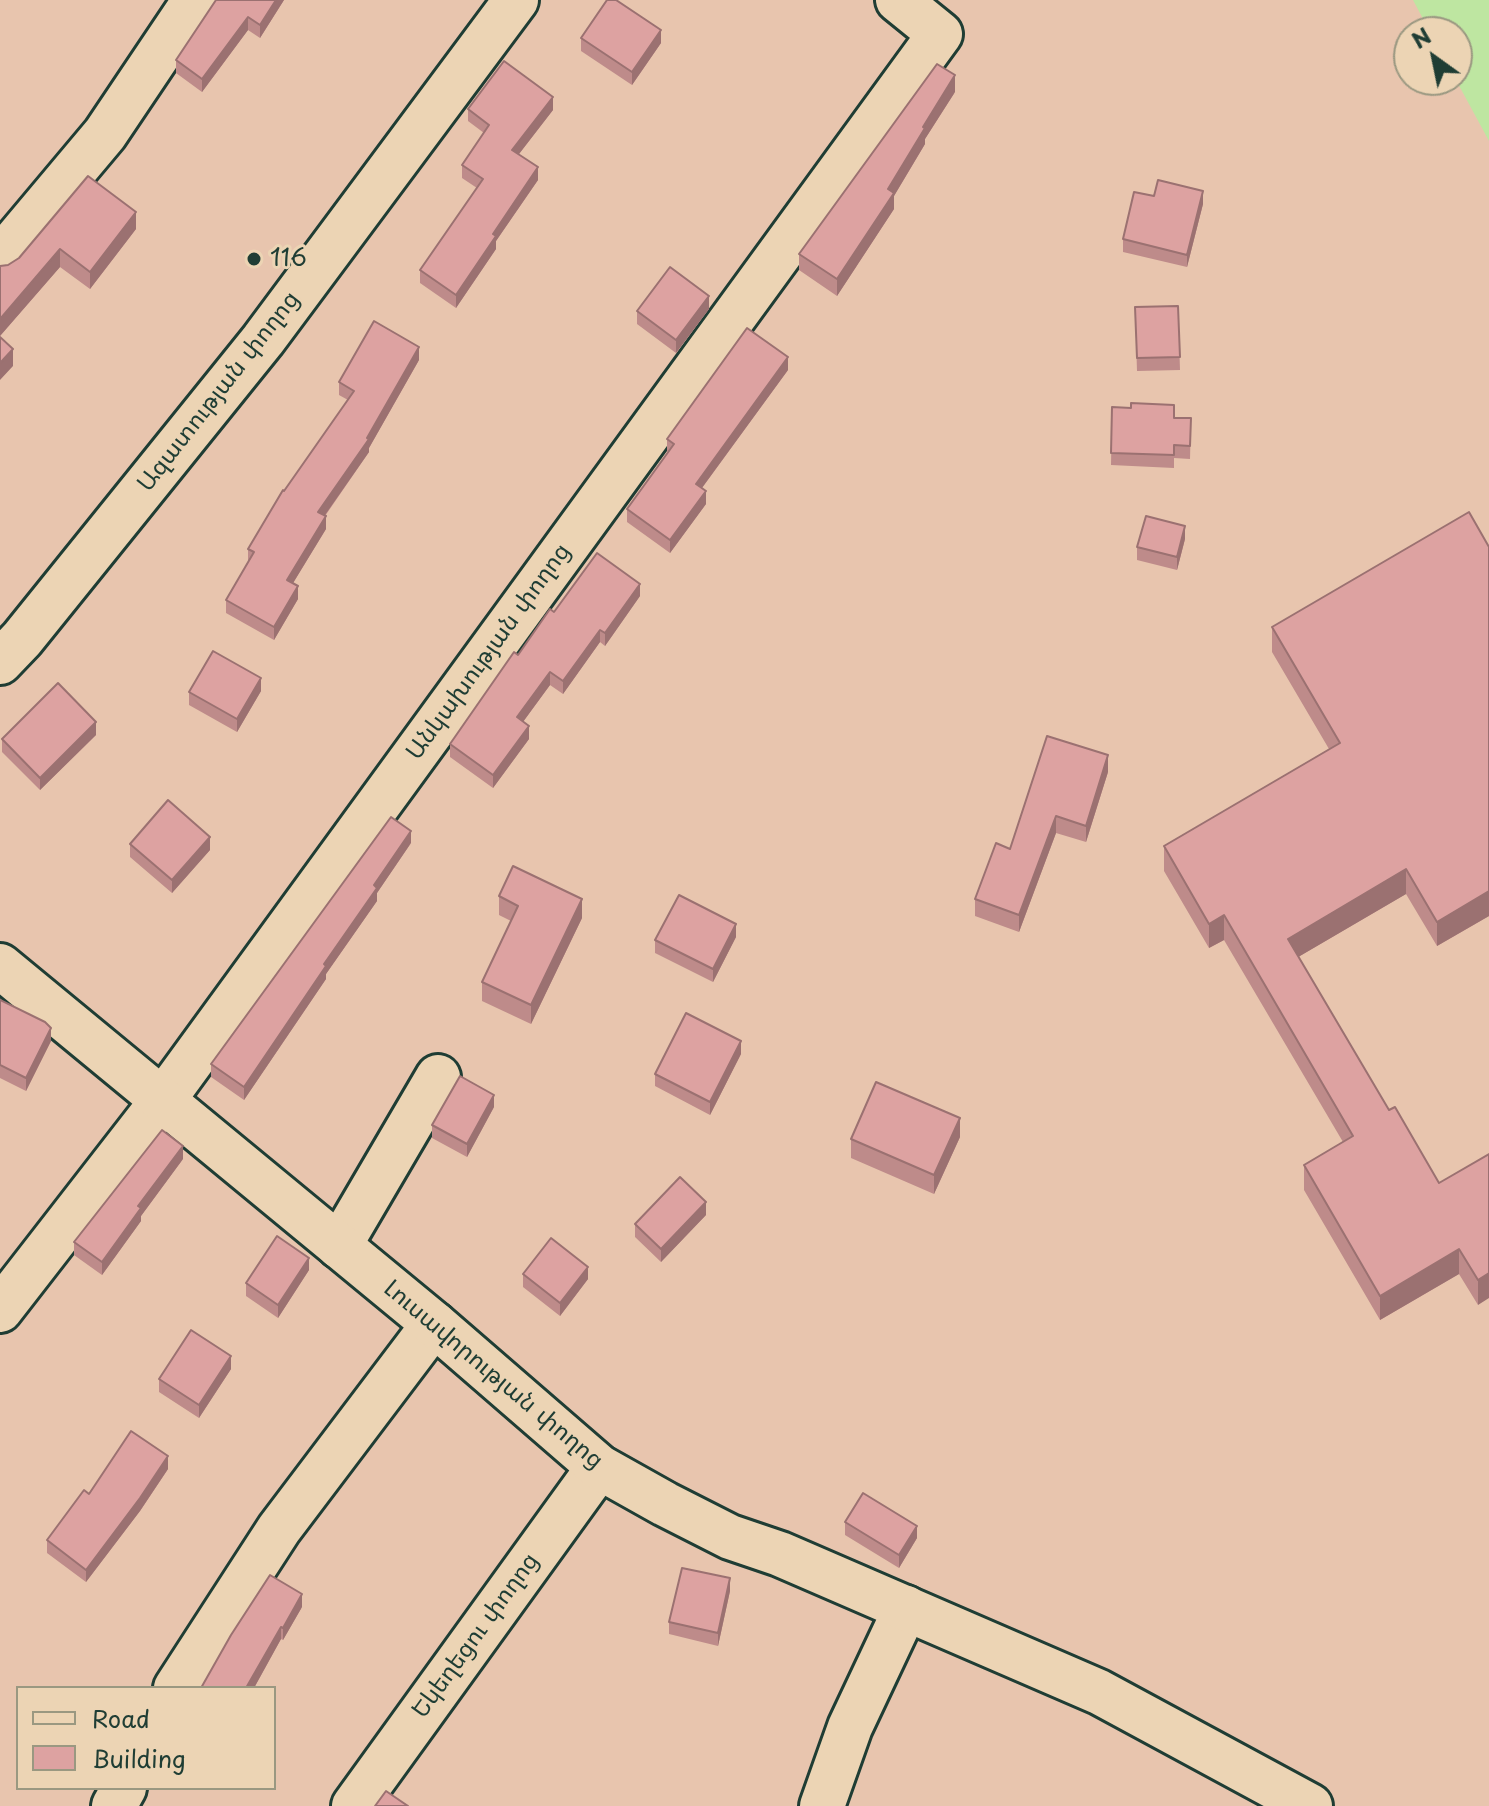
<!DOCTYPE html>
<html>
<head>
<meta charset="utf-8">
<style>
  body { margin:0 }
  #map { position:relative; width:1489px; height:1806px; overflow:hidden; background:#e8c5ae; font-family:"Playpen Sans",sans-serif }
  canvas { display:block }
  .legend { position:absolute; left:16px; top:1686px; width:260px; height:104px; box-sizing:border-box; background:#ecd4b4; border:2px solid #9a9881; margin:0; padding:10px 14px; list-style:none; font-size:24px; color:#1f3d34 }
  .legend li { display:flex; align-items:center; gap:16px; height:40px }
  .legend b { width:40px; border:2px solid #9a9881 }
  .north { position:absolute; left:1393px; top:16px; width:80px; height:80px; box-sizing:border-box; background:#ecd4b4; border:2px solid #9a9881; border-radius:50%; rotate:327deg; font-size:22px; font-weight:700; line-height:32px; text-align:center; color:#1f3d34 }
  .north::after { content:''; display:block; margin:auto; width:28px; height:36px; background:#1f3d34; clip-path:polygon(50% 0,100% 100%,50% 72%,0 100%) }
</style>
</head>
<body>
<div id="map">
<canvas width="1489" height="1806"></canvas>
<ul class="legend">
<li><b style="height:10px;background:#ecd4b4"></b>Road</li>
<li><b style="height:22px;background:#dda2a1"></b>Building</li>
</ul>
<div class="north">N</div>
</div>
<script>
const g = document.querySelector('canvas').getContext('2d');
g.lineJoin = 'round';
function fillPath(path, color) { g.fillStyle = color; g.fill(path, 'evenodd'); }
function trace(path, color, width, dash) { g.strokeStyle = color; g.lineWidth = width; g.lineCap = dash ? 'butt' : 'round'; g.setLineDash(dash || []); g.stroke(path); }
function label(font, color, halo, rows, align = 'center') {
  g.font = font + ' "Playpen Sans","Noto Sans Armenian",sans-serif'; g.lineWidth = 6; g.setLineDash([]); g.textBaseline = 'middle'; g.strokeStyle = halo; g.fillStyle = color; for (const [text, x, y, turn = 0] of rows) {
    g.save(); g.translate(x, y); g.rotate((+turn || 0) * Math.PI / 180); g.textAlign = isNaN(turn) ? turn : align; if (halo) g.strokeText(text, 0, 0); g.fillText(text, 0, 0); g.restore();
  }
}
fillPath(new Path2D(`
  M 1413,0 L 1489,0 L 1489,141 L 1456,80 L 1457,32 L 1430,32 Z`), '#bee6a1');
const minor = new Path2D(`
  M 0,259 L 105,134 L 195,0
  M 0,662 L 22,639 L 263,340 L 516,0
  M 339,1246 L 438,1077
  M 0,1310 L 163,1100 L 940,34 L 898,0
  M 176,1688 L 279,1529 L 434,1324
  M 114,1806 L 124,1788
  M 354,1806 L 599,1467
  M 822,1806 L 850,1727 L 906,1608`);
const major = new Path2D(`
  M 0,966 L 434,1324 L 599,1467 L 665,1504 L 730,1537 L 780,1554 L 1099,1692 L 1310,1806`);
trace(minor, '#1f3d34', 50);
trace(major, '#1f3d34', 50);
trace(minor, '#ecd4b4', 44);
trace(major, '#ecd4b4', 44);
fillPath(new Path2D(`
  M 216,0 L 284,0 L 260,38 L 248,30 L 202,92 L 176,73 L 176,60 Z
  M 581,38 L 661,43 L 632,85 L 581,51 Z
  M 955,92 L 925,139 L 925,144 L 894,196 L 894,209 L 837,296 L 799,270 L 799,254 Z
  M 468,109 L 553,110 L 519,154 L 538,180 L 496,241 L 496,249 L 456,308 L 420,283 L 420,270 L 477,188 L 462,178 L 462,165 L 484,133 L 468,121 Z
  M 1154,196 L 1203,204 L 1187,267 L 1123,252 L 1123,239 Z
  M 136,229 L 90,289 L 60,267 L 0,336 L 0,266 L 8,265 L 19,258 Z
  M 1178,306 L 1180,370 L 1137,371 L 1135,307 Z
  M 709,309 L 676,353 L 637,324 L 637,311 Z
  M 419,360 L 369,448 L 369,452 L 325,516 L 326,529 L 293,583 L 298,599 L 274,640 L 226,613 L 226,600 L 248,562 L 248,549 L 284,491 L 348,400 L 339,395 L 339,382 Z
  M 788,370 L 702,488 L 706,504 L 670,553 L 627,522 L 627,509 L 668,452 L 667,451 L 667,439 Z
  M 1112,407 L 1174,418 L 1191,418 L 1190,459 L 1174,458 L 1174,468 L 1111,465 Z
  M 1185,539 L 1177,570 L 1137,560 L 1137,547 Z
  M 1489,547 L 1489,916 L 1437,946 L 1406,894 L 1298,957 L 1389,1110 L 1439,1183 L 1489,1154 L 1478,1305 L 1459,1274 L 1380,1320 L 1304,1190 L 1304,1165 L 1343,1142 L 1224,940 L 1209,948 L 1164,871 L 1164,846 L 1329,749 L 1272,652 L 1272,627 Z
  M 640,596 L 605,646 L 600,642 L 563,694 L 550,685 L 523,722 L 529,739 L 493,788 L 450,757 L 450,744 L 518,655 L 554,612 Z
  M 261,691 L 237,732 L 189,705 L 189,692 Z
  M 96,735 L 40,790 L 2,752 L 2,739 Z
  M 1108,772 L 1086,842 L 1056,833 L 1019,932 L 975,916 L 975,899 L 1010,849 Z
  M 411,843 L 377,893 L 377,901 L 326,974 L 326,979 L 244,1100 L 211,1077 L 211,1064 Z
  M 130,844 L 210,850 L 172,893 L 130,857 Z
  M 499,896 L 582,918 L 531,1024 L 482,1001 L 482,982 L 511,921 L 499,915 Z
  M 736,937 L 713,982 L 655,953 L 655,940 Z
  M 0,1000 L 51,1041 L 26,1091 L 0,1078 Z
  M 741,1054 L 710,1115 L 655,1086 L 655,1074 Z
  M 494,1107 L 467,1157 L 432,1138 L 432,1125 Z
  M 960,1137 L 934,1194 L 851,1158 L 851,1139 Z
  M 183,1159 L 141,1216 L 141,1221 L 102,1275 L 74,1255 L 74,1242 Z
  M 706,1215 L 661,1262 L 635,1237 L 635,1224 Z
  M 309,1270 L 278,1318 L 246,1296 L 246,1283 Z
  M 523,1274 L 588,1279 L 560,1316 L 523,1287 Z
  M 231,1369 L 199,1418 L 159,1392 L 159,1379 Z
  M 168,1469 L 140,1511 L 86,1582 L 47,1553 L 47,1540 L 89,1494 Z
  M 845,1522 L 917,1538 L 899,1568 L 845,1535 Z
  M 730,1591 L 718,1646 L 669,1634 L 669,1622 Z
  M 302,1607 L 283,1640 L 281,1639 L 254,1688 L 201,1688 Z`), '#be8b8a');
fillPath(new Path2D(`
  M 276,0 L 284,0 L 260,38 L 260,25 Z
  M 248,17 L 248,30 L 202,92 L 202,79 Z
  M 661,30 L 661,43 L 632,85 L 632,72 Z
  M 955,75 L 955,92 L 925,139 L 925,144 L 894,196 L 894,209 L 837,296 L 837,279 L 923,127 Z
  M 553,97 L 553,110 L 512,163 L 512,150 Z
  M 538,167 L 538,180 L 496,241 L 496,249 L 456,308 L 456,295 L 493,234 Z
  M 1203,191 L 1203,204 L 1187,267 L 1187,255 Z
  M 136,212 L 136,229 L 90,289 L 90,272 Z
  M 60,249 L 60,267 L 0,336 L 0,319 Z
  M 709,296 L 709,309 L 676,353 L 676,340 Z
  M 419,347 L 419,360 L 369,448 L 369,452 L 318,525 L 318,512 L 367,438 Z
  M 13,349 L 13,366 L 0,380 L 0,363 Z
  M 788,357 L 788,370 L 696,496 L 696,484 Z
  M 706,491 L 706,504 L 670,553 L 670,540 Z
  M 326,516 L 326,529 L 287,593 L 287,580 Z
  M 1185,526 L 1185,539 L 1177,570 L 1177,557 Z
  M 640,584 L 640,596 L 605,646 L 605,633 Z
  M 298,586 L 298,599 L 274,640 L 274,627 Z
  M 600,630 L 600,642 L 563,694 L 563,681 Z
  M 550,672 L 550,685 L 517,730 L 517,717 Z
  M 261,678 L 261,691 L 237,732 L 237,719 Z
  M 96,722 L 96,735 L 40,790 L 40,778 Z
  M 529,726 L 529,739 L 493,788 L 493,775 Z
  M 1108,755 L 1108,772 L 1086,842 L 1086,826 Z
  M 1056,816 L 1056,833 L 1019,932 L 1019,915 Z
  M 411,831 L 411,843 L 377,893 L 377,901 L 326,974 L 326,979 L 244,1100 L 244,1087 L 374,885 Z
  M 210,837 L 210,850 L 172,893 L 172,880 Z
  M 1406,869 L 1406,894 L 1288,963 L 1288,939 Z
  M 1489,891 L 1489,916 L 1437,946 L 1437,922 Z
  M 582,899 L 582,918 L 531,1024 L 531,1005 Z
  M 1224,915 L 1224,940 L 1209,948 L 1209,924 Z
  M 736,924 L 736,937 L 713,982 L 713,969 Z
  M 51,1028 L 51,1041 L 26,1091 L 26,1078 Z
  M 741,1041 L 741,1054 L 710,1115 L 710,1102 Z
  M 494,1095 L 494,1107 L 467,1157 L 467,1144 Z
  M 960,1118 L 960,1137 L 934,1194 L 934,1175 Z
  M 183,1146 L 183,1159 L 141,1216 L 141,1221 L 102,1275 L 102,1262 L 138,1206 Z
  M 706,1202 L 706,1215 L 661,1262 L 661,1249 Z
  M 1459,1249 L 1459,1274 L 1380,1320 L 1380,1296 Z
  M 309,1258 L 309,1270 L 278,1318 L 278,1305 Z
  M 588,1267 L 588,1279 L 560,1316 L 560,1303 Z
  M 1489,1273 L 1489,1298 L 1478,1305 L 1478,1280 Z
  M 231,1356 L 231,1369 L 199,1418 L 199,1405 Z
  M 168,1456 L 168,1469 L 140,1511 L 86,1582 L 86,1570 Z
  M 917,1526 L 917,1538 L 899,1568 L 899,1555 Z
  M 730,1578 L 730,1591 L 718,1646 L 718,1633 Z
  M 302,1594 L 302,1607 L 283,1640 L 283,1628 Z
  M 281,1627 L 281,1639 L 254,1688 L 246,1688 Z`), '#9b7171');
const building = new Path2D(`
  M 216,0 L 276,0 L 260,25 L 248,17 L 202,79 L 176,60 Z
  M 607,0 L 616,0 L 661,30 L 632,72 L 581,38 Z
  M 504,61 L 553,97 L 512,150 L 538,167 L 493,234 L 496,236 L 456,295 L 420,270 L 483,179 L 462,165 L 489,125 L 468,109 Z
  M 937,64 L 955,75 L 923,127 L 925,128 L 888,189 L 894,193 L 837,279 L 799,254 Z
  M 88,176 L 136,212 L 90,272 L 60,249 L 0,319 L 0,266 L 8,265 L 19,258 Z
  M 1158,180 L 1203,191 L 1187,255 L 1123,239 L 1134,192 L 1154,196 Z
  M 670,267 L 709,296 L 676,340 L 637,311 Z
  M 1178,306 L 1180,357 L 1137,358 L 1135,307 Z
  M 374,321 L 419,347 L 367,438 L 369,439 L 318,512 L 326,516 L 287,580 L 298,586 L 274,627 L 226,600 L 254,552 L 248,549 L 283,490 L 284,491 L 354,391 L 339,382 Z
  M 747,328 L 788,357 L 696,484 L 706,491 L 670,540 L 627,509 L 674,444 L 667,439 Z
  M 0,337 L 13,349 L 0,363 Z
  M 1131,403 L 1174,405 L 1174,418 L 1191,418 L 1190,446 L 1174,445 L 1174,455 L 1111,453 L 1112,407 L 1131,408 Z
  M 1469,512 L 1489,547 L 1489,891 L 1437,922 L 1406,869 L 1288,939 L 1389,1110 L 1395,1107 L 1439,1183 L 1489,1154 L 1489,1273 L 1478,1280 L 1459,1249 L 1380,1296 L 1304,1165 L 1353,1136 L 1224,915 L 1209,924 L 1164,846 L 1340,743 L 1272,627 Z
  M 1146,516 L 1185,526 L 1177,557 L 1137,547 Z
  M 597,553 L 640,584 L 605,633 L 600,630 L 563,681 L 550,672 L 517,717 L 529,726 L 493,775 L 450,744 L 514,652 L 518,655 L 550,609 L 554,612 Z
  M 213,651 L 261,678 L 237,719 L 189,692 Z
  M 58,683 L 96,722 L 40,778 L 2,739 Z
  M 1047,736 L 1108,755 L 1086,826 L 1056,816 L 1019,915 L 975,899 L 996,843 L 1010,849 Z
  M 168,800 L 210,837 L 172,880 L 130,844 Z
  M 391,817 L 411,831 L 374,885 L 377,888 L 324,964 L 326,966 L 244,1087 L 211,1064 Z
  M 513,866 L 582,899 L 531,1005 L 482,982 L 518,906 L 499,896 Z
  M 679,895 L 736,924 L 713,969 L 655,940 Z
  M 0,1000 L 45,1022 L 51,1028 L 26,1078 L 0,1065 Z
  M 686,1013 L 741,1041 L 710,1102 L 655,1074 Z
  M 460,1076 L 494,1095 L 467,1144 L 432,1125 Z
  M 876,1082 L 960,1118 L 934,1175 L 851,1139 Z
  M 162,1130 L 183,1146 L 138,1206 L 141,1208 L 102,1262 L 74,1242 Z
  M 680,1177 L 706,1202 L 661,1249 L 635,1224 Z
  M 277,1236 L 309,1258 L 278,1305 L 246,1283 Z
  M 551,1238 L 588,1267 L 560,1303 L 523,1274 Z
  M 191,1330 L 231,1356 L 199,1405 L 159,1379 Z
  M 131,1431 L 168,1456 L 140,1498 L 86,1570 L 47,1540 L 84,1490 L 89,1494 Z
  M 863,1493 L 917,1526 L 899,1555 L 845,1522 Z
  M 682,1568 L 730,1578 L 718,1633 L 669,1622 Z
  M 270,1575 L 302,1594 L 283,1628 L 281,1627 L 246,1688 L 201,1688 L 231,1635 Z
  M 386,1791 L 408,1806 L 375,1806 Z`);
fillPath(building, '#dda2a1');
trace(building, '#9b7171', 2);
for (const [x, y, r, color] of [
  [254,259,8,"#1f3d34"]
]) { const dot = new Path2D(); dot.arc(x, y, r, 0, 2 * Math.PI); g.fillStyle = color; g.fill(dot); trace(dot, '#ecd4b4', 3); }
label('24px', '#1f3d34', '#ecd4b4', [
  ["116",270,259]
], 'left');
label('24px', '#1f3d34', '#ecd4b4', [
  ["Ազատության փողոց",219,392,-52],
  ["Անկախության փողոց",489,652,-54],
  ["Լուսավորության փողոց",493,1375,40],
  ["Եկեղեցու փողոց",476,1636,-54]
]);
</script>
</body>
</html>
